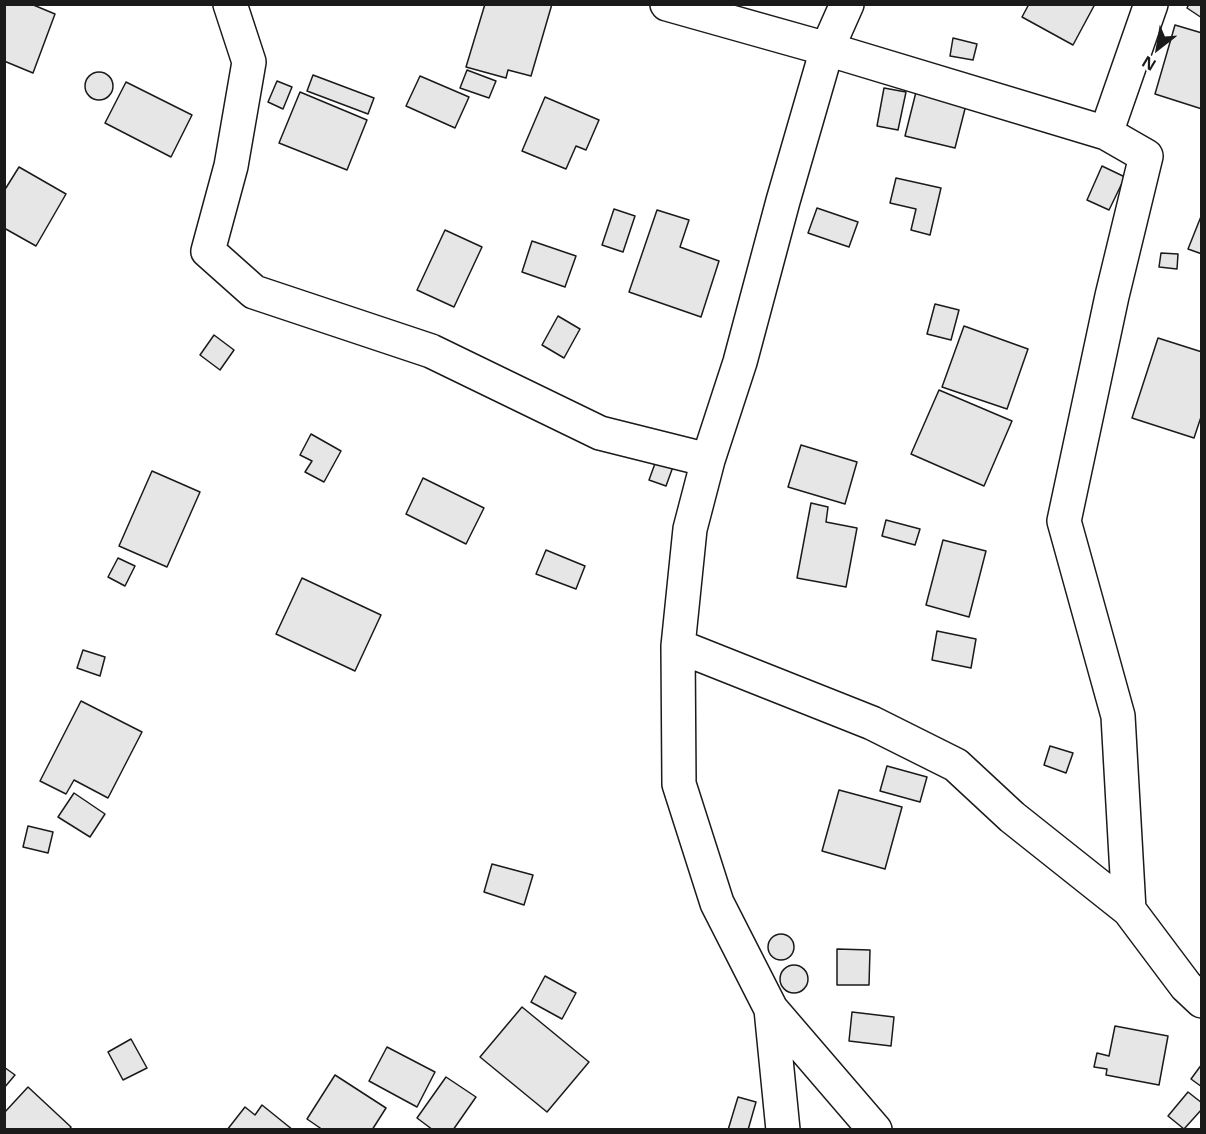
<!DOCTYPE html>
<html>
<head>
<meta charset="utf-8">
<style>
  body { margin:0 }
  #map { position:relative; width:1206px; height:1134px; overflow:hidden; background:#fff; font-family:"Noto Sans",sans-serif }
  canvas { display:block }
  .frame { position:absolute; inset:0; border:6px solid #1a1a1a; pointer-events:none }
  .north { position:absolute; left:1128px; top:18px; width:60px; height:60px; -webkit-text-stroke:4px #fff; paint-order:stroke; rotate:211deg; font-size:16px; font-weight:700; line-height:24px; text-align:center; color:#1a1a1a }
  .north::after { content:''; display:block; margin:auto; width:21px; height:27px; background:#1a1a1a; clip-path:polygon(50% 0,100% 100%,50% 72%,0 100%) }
</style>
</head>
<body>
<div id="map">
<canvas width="1206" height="1134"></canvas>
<div class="frame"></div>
<div class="north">N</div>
</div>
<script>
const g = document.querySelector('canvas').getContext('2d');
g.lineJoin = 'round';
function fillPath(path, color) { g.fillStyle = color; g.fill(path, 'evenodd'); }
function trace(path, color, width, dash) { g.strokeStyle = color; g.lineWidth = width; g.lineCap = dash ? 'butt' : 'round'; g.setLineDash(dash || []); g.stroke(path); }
const building = new Path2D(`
  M 4,4 L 31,4 L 55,14 L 33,73 L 4,61 Z
  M 485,4 L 552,4 L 531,76 L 508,70 L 506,78 L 466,67 Z
  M 1029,4 L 1095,4 L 1073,45 L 1022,17 Z
  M 1189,4 L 1202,4 L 1202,18 L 1187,8 Z
  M 1175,25 L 1202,33 L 1202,109 L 1155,94 Z
  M 953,38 L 977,44 L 973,60 L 950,56 Z
  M 467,70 L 496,81 L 489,98 L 460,88 Z
  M85 86a14 14 0 1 1 28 0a14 14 0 1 1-28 0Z
  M 313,75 L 374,98 L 368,114 L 307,91 Z
  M 420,76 L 469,97 L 455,128 L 406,106 Z
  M 277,81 L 292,87 L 283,109 L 268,102 Z
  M 126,82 L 192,115 L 171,157 L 105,123 Z
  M 884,88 L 906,92 L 898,130 L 877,126 Z
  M 917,88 L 967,101 L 955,148 L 905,136 Z
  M 300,92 L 367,120 L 347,170 L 279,143 Z
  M 545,97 L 599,120 L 586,150 L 576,146 L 566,169 L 522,151 Z
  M 1102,166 L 1125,177 L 1109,210 L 1087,200 Z
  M 19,167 L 66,194 L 36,246 L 4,228 L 4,191 Z
  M 896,178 L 941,188 L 930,235 L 911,230 L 916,209 L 890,203 Z
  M 817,208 L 858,222 L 849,247 L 808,233 Z
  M 614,209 L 635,216 L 623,252 L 602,245 Z
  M 657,210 L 689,220 L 680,247 L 719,261 L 701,317 L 629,292 Z
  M 1202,214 L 1202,254 L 1188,249 Z
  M 445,230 L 482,247 L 454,307 L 417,290 Z
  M 532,241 L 576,256 L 565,287 L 522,272 Z
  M 1161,253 L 1178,254 L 1177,269 L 1159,267 Z
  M 935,304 L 959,310 L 951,340 L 927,334 Z
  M 558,316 L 580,329 L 564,358 L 542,345 Z
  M 964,326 L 1028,349 L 1007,409 L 942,387 Z
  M 214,335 L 234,350 L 220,370 L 200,355 Z
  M 1158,338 L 1202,352 L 1202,414 L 1194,438 L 1132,418 Z
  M 939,390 L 1012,421 L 984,486 L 911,454 Z
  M 311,434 L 341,451 L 324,482 L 305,472 L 312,461 L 300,455 Z
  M 801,445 L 857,462 L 845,504 L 788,487 Z
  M 657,458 L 674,464 L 666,486 L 649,480 Z
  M 152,471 L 200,492 L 167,567 L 119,546 Z
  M 423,478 L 484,508 L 466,544 L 406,514 Z
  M 811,503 L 828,507 L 826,522 L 857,528 L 846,587 L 797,578 Z
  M 886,520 L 920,529 L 915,545 L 882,536 Z
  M 943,540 L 986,551 L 969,617 L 926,605 Z
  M 546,550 L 585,566 L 576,589 L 536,574 Z
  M 118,558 L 135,566 L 125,586 L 108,577 Z
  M 302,578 L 381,615 L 355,671 L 276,634 Z
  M 937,631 L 976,639 L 971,668 L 932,660 Z
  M 83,650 L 105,657 L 100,676 L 77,668 Z
  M 81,701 L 142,732 L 108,798 L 74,780 L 66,794 L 40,781 Z
  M 1050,746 L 1073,753 L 1066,773 L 1044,765 Z
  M 887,766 L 927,777 L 920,802 L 880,791 Z
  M 839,790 L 902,807 L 885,869 L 822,851 Z
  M 74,793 L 105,814 L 90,837 L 58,817 Z
  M 28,826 L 53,832 L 48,853 L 23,847 Z
  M 492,864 L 533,875 L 524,905 L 484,892 Z
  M768 947a13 13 0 1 1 26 0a13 13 0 1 1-26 0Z
  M 837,949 L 870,950 L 869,985 L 837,985 Z
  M780 979a14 14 0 1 1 28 0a14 14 0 1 1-28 0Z
  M 545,976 L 576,993 L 562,1019 L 531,1002 Z
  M 522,1007 L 589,1062 L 547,1112 L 480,1057 Z
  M 852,1012 L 894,1017 L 891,1046 L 849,1041 Z
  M 1115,1026 L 1168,1036 L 1159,1085 L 1106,1075 L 1107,1069 L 1094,1067 L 1097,1053 L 1109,1056 Z
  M 131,1039 L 147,1068 L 123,1080 L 108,1052 Z
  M 387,1047 L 435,1072 L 417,1107 L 369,1081 Z
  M 1202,1064 L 1202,1087 L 1191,1079 Z
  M 4,1067 L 15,1075 L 4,1088 Z
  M 335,1075 L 386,1108 L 372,1130 L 323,1130 L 307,1119 Z
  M 446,1077 L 476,1097 L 453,1130 L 433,1130 L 417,1118 Z
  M 28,1087 L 71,1127 L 69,1130 L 4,1130 L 4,1113 Z
  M 1188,1092 L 1202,1103 L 1202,1109 L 1184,1129 L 1168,1116 Z
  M 738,1097 L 756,1102 L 748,1130 L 728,1130 Z
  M 262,1105 L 293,1130 L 227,1130 L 245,1107 L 255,1115 Z`);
fillPath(building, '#e6e6e6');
trace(building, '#1a1a1a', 1.5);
const minor = new Path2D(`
  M 230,4 L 249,62 L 231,166 L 208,251 L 254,292 L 431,351 L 600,433 L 708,460
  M 667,4 L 827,49 L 1106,133 L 1146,156 L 1112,296 L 1064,521 L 1118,716 L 1129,910
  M 1106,133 L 1151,4
  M 678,646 L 872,723 L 956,765 L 1012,817 L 1129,910 L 1186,986 L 1202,1001
  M 771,1009 L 875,1130
  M 783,1130 L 771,1009 L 717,903 L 679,784 L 678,646 L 690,529 L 708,460 L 740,362 L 783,201 L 827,49 L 847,4`);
trace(minor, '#1a1a1a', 36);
trace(minor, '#fff', 33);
</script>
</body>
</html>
